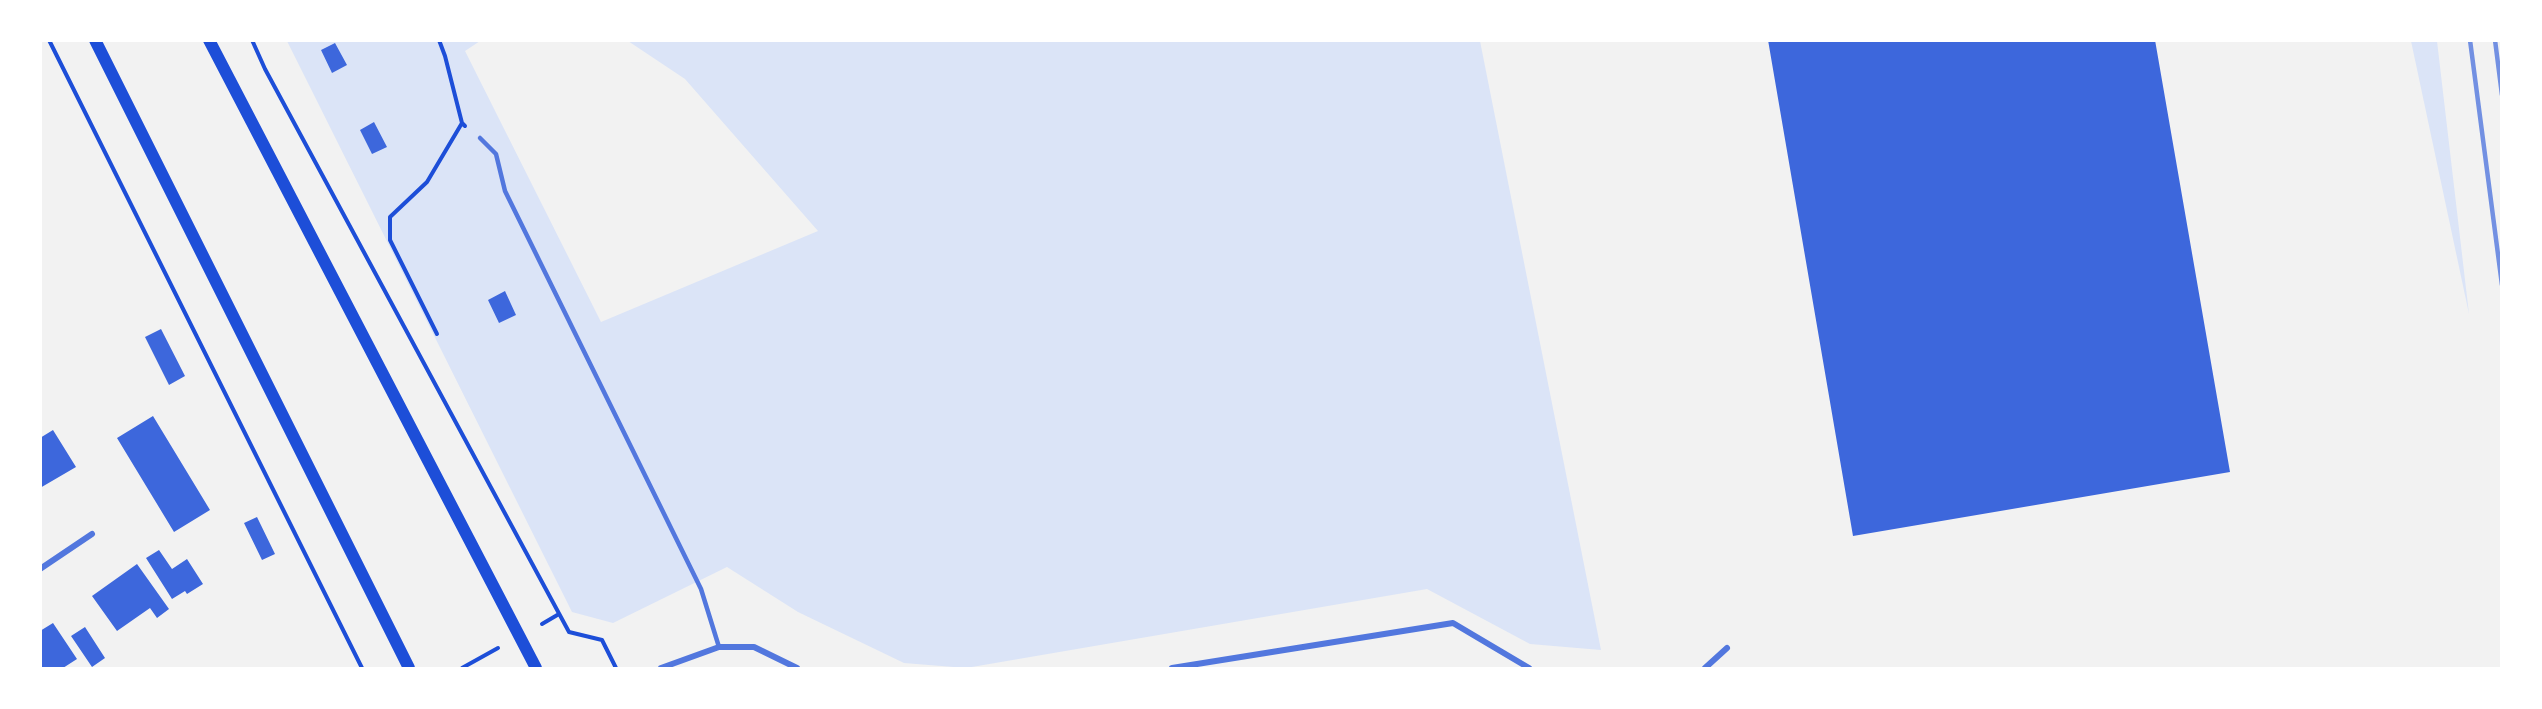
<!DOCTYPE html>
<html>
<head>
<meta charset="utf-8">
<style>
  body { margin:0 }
  #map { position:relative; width:2542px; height:709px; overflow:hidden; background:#f2f2f2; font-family:Lato,sans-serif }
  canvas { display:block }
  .frame { position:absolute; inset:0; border:42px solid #fff; pointer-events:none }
</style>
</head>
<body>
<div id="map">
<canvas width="2542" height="709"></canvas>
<div class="frame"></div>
</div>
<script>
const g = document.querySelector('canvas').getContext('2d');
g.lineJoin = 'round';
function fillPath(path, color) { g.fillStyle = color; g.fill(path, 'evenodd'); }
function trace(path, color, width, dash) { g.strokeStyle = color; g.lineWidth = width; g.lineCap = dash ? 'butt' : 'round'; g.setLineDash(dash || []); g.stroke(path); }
fillPath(new Path2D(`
  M 287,41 L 480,41 L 465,51 L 601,322 L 818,231 L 685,79 L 628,41 L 1480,41 L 1601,650 L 1530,644 L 1427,589 L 966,668 L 904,663 L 798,612 L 727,567 L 613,623 L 572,612 Z
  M 2411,41 L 2437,41 L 2469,314 Z`), '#dbe4f7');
fillPath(new Path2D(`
  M 1768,40 L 2155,40 L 2230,472 L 1853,536 Z
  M 335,43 L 347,65 L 332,73 L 321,50 Z
  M 374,122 L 387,147 L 372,154 L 360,130 Z
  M 505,291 L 516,315 L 499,323 L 488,300 Z
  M 161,329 L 185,376 L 169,385 L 145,337 Z
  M 153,416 L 210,510 L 174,532 L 117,438 Z
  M 53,430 L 76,467 L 40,488 L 40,438 Z
  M 257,517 L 275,554 L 262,560 L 244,523 Z
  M 159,550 L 172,569 L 187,559 L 203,584 L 187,594 L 185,591 L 172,599 L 146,558 Z
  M 137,564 L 169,609 L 157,618 L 150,608 L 117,631 L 92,596 Z
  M 53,623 L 77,659 L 63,668 L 40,668 L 40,631 Z
  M 85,627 L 105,658 L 92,667 L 71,636 Z`), '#3d67dc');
trace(new Path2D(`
  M 49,40 L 362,668
  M 252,40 L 265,69 L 569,632 L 602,640 L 616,668
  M 439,40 L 445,56 L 462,123
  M 437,334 L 390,240 L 390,217 L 427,182 L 462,123 L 465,126
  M 542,624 L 559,614
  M 462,668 L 498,648`), '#1d4ed8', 4);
trace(new Path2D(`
  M 480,138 L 496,154 L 505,191 L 701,589 L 719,647`), '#5277de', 4.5);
trace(new Path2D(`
  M 40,569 L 92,534
  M 661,668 L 719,647 L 754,647 L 797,668
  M 1172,668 L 1453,623 L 1529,668
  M 1705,668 L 1727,648`), '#5277de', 6);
trace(new Path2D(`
  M 95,40 L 409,668
  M 209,40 L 536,668`), '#1d4ed8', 12);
trace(new Path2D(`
  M 2470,40 L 2502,285
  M 2495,40 L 2502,95`), '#7290e2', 4.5);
</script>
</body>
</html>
